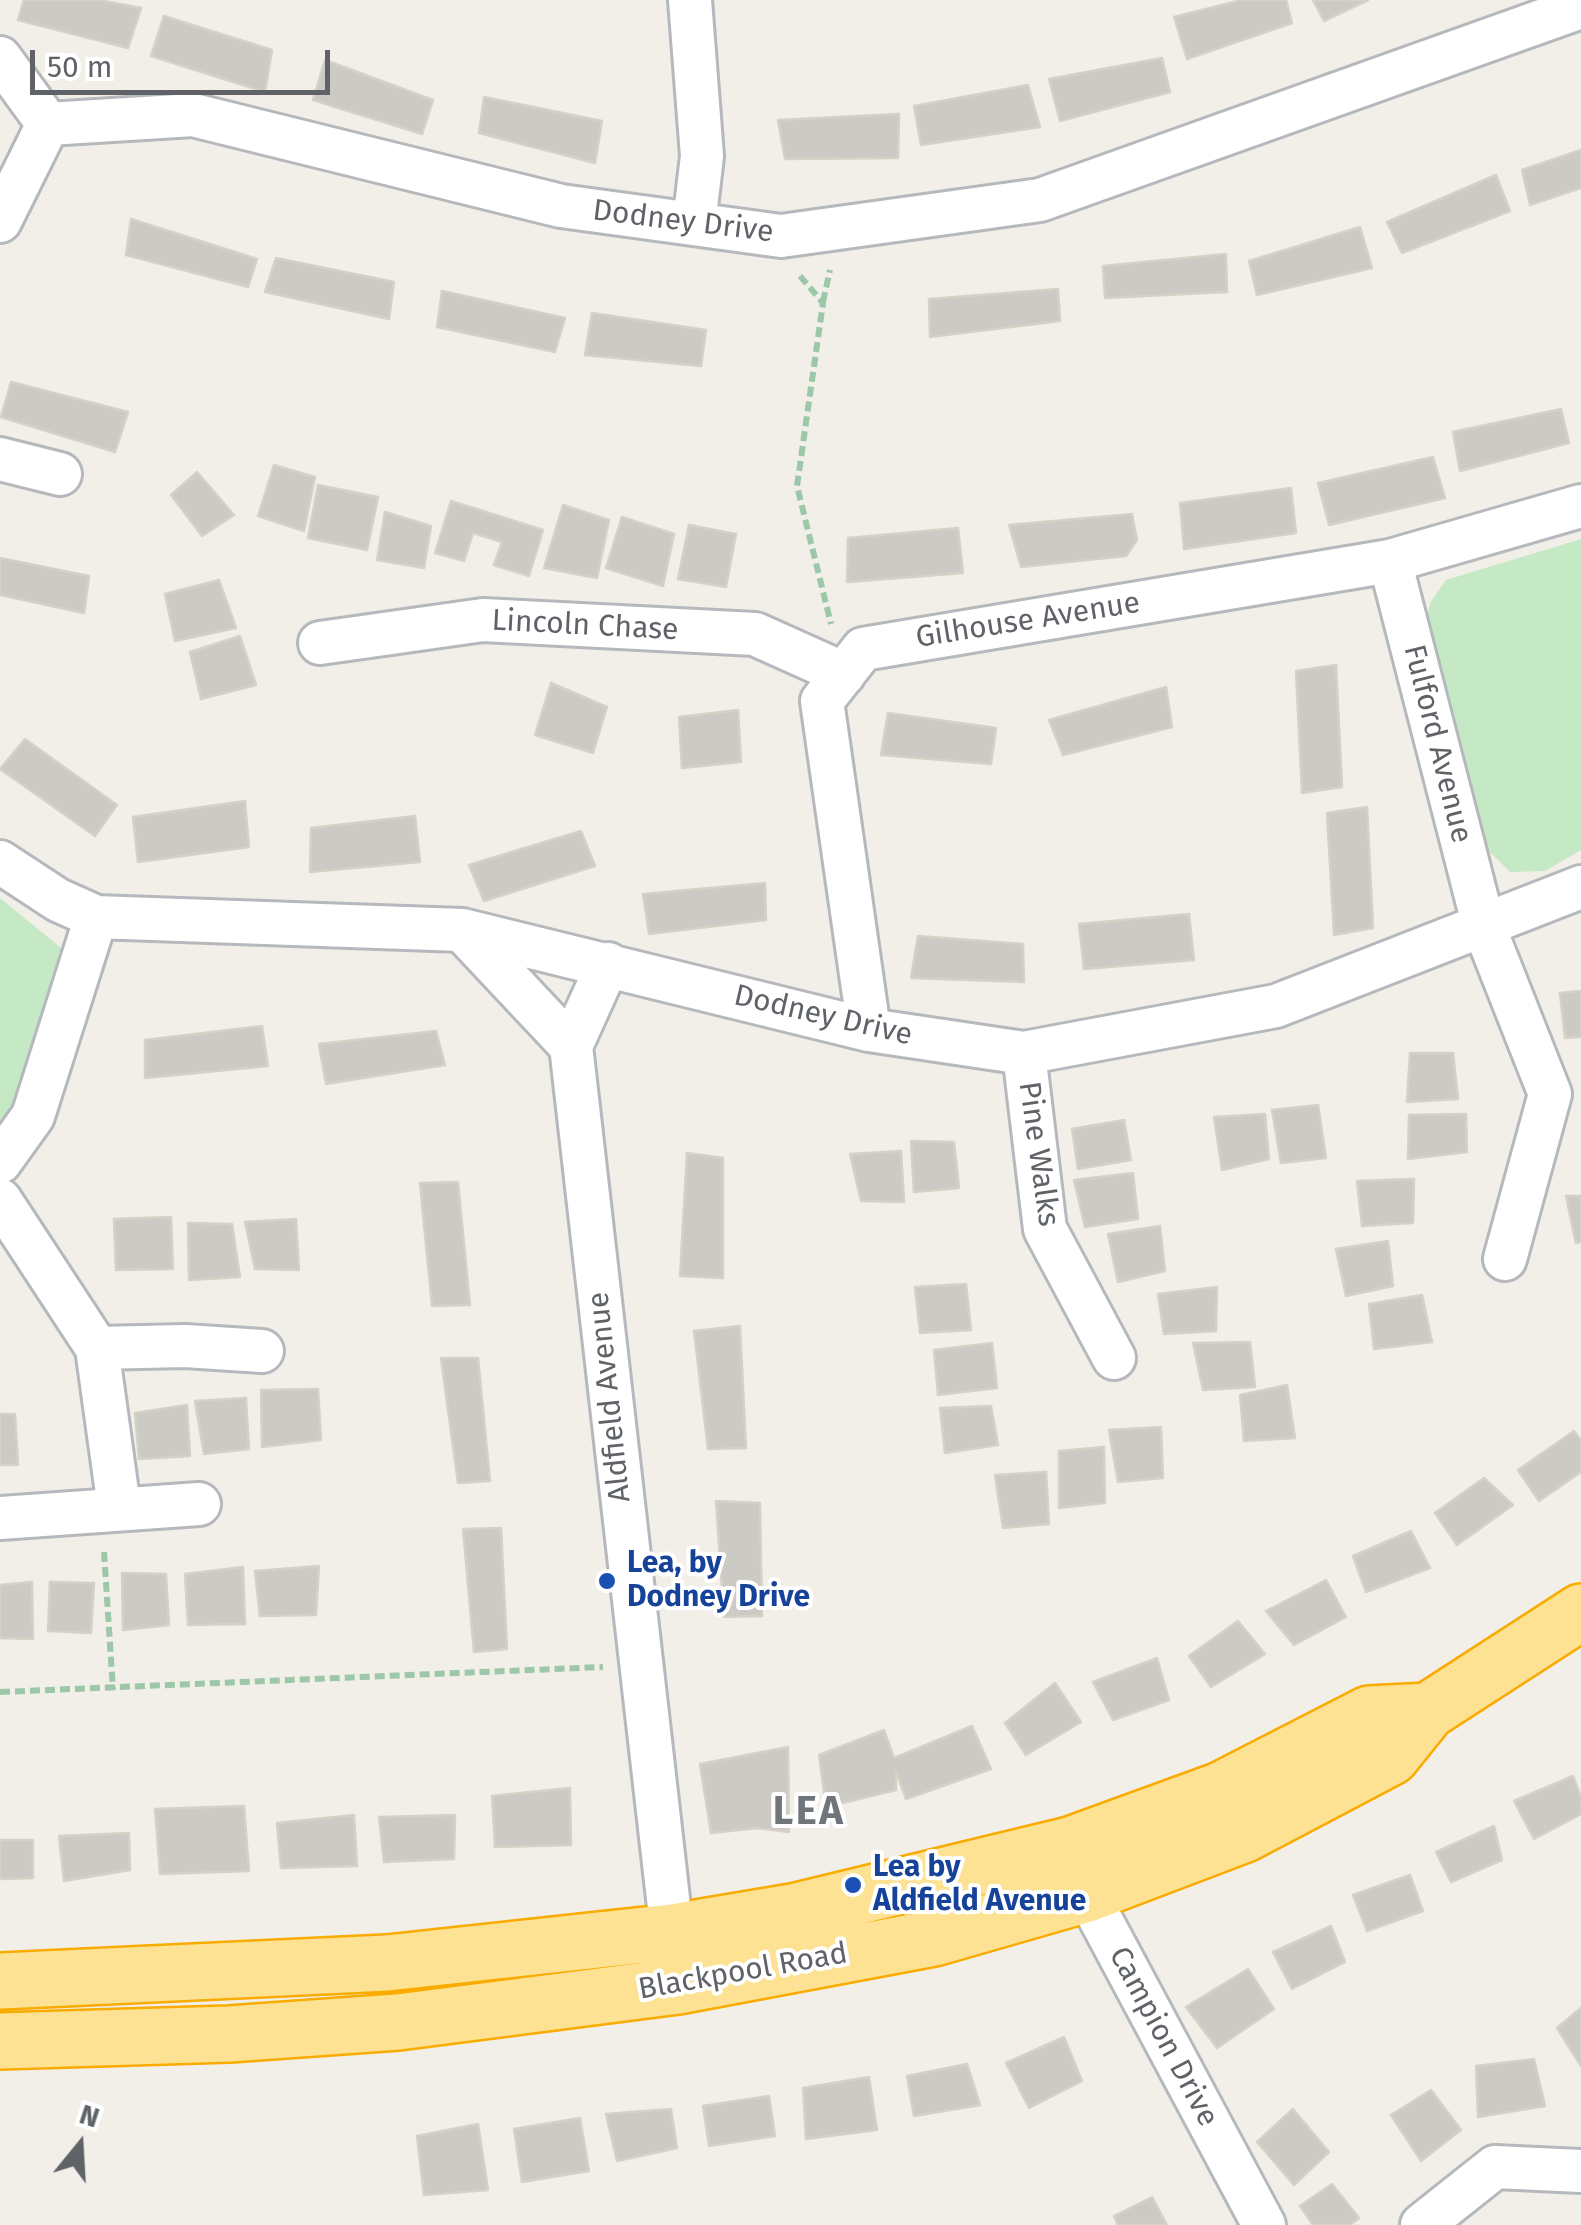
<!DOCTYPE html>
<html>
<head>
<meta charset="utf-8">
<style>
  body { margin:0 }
  #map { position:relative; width:1581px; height:2225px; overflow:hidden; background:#f1efe8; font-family:"Fira Sans",sans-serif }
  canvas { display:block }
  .north { position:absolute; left:30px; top:2095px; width:100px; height:100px; -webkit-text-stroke:8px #fff; paint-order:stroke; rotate:18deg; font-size:28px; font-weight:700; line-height:40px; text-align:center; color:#5f6368 }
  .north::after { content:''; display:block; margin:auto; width:35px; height:45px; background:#5f6368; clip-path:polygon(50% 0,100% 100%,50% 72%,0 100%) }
  .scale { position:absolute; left:30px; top:50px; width:300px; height:45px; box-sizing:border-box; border:5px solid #5f6368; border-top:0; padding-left:12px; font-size:30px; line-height:35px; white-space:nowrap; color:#5f6368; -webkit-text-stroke:8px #fff; paint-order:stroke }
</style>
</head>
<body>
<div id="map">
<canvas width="1581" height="2225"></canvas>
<div class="north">N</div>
<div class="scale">50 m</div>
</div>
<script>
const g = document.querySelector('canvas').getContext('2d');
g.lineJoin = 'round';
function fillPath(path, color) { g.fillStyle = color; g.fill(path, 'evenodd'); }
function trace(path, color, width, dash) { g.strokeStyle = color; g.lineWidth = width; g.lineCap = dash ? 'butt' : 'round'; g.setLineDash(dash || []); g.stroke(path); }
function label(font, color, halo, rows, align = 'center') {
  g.font = font + ' "Fira Sans",sans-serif'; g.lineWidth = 8; g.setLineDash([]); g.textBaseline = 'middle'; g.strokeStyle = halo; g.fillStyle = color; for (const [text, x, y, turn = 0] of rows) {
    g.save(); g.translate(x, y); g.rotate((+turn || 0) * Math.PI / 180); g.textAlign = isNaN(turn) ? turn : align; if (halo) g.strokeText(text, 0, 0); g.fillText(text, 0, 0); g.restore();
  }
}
fillPath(new Path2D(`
  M 1581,539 L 1581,850 L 1545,871 L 1510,872 L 1483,845 L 1424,633 L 1430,603 L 1446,580 Z
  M 0,898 L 71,956 L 17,1116 L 0,1135 Z`), '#c5e8c5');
const building = new Path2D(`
  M 24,0 L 99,0 L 141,8 L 128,48 L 18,20 Z
  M 1242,0 L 1286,0 L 1292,23 L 1187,59 L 1174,17 Z
  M 1313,0 L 1368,0 L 1324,21 Z
  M 164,16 L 272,50 L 265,92 L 151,56 Z
  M 1162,58 L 1170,92 L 1060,121 L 1049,79 Z
  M 325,60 L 433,100 L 422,134 L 313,100 Z
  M 1028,85 L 1040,127 L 921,145 L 914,106 Z
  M 484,97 L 602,121 L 595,163 L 479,133 Z
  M 899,114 L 898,158 L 785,159 L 778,120 Z
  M 1581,150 L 1581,188 L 1530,205 L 1522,170 Z
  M 1496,175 L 1510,211 L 1402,253 L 1387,222 Z
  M 131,219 L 257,259 L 248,287 L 126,255 Z
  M 1360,227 L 1372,268 L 1257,295 L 1249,261 Z
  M 1226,254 L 1227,292 L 1105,298 L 1103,266 Z
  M 276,258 L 394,282 L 389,319 L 265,292 Z
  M 1058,289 L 1060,321 L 930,337 L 929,299 Z
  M 442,291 L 565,318 L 555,352 L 437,327 Z
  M 592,313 L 706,330 L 701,366 L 585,355 Z
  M 11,382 L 128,412 L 115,452 L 1,417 Z
  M 1561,409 L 1569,443 L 1460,471 L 1453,432 Z
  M 1433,457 L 1445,498 L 1329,525 L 1318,483 Z
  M 274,465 L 315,477 L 304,531 L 258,516 Z
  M 197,472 L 234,515 L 202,536 L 171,495 Z
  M 318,485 L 378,497 L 367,550 L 308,538 Z
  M 1291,488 L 1296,533 L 1184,549 L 1180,503 Z
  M 451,501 L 543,530 L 529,576 L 494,565 L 502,542 L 473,533 L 464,561 L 435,553 Z
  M 563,505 L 609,520 L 597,578 L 544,568 Z
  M 385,512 L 431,526 L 424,568 L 377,560 Z
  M 1132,514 L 1137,540 L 1126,556 L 1021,567 L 1009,525 Z
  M 622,517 L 674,534 L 663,586 L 606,568 Z
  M 689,525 L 736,534 L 726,587 L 678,579 Z
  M 958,528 L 963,573 L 847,582 L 848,538 Z
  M 0,558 L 89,576 L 84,613 L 0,595 Z
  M 219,580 L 236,628 L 175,641 L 165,594 Z
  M 240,636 L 256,685 L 201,699 L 190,652 Z
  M 1336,665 L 1342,787 L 1302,793 L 1296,671 Z
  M 551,683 L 607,707 L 593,753 L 535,735 Z
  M 1166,687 L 1172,727 L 1063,755 L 1049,720 Z
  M 738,710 L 741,762 L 682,768 L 679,717 Z
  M 888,713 L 996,728 L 991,764 L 881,755 Z
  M 25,739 L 117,805 L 95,836 L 0,769 Z
  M 245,801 L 249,847 L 138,862 L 133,817 Z
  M 1367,807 L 1373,928 L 1334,935 L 1327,813 Z
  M 415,816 L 420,862 L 310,872 L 311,828 Z
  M 581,831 L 595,866 L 484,901 L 469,865 Z
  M 765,883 L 766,920 L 649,934 L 643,894 Z
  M 1189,914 L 1194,960 L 1084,969 L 1079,924 Z
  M 918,936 L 1023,944 L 1024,982 L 911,978 Z
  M 1581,991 L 1581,1037 L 1565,1038 L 1560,993 Z
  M 262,1026 L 268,1066 L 145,1078 L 145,1040 Z
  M 436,1031 L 445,1065 L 326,1084 L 319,1044 Z
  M 1410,1053 L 1453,1053 L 1458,1099 L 1407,1102 Z
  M 1318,1105 L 1326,1158 L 1281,1163 L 1272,1110 Z
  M 1265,1114 L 1269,1159 L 1222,1170 L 1214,1117 Z
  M 1466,1114 L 1467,1152 L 1408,1159 L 1409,1115 Z
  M 1124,1120 L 1131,1160 L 1078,1169 L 1072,1129 Z
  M 911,1141 L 954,1142 L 959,1188 L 914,1192 Z
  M 901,1151 L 904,1202 L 861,1201 L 850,1154 Z
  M 687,1153 L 723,1158 L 723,1278 L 680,1276 Z
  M 1133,1173 L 1138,1219 L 1085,1227 L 1074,1180 Z
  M 1414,1179 L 1413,1223 L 1362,1226 L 1357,1181 Z
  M 458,1182 L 470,1305 L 432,1306 L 420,1183 Z
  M 1566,1196 L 1581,1196 L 1581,1242 L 1576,1243 Z
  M 171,1217 L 173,1269 L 116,1270 L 114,1219 Z
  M 296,1219 L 299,1270 L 255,1269 L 245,1222 Z
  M 188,1223 L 232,1224 L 240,1277 L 189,1280 Z
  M 1160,1226 L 1165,1271 L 1118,1282 L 1108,1234 Z
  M 1388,1241 L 1393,1286 L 1346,1296 L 1336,1249 Z
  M 966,1284 L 971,1330 L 920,1333 L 915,1287 Z
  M 1217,1287 L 1216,1331 L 1164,1334 L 1158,1294 Z
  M 1422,1295 L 1432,1342 L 1374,1349 L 1369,1304 Z
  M 740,1326 L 746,1448 L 708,1449 L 694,1331 Z
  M 1250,1342 L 1255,1387 L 1203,1390 L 1193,1343 Z
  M 992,1343 L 997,1388 L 938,1395 L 934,1350 Z
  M 441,1358 L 478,1358 L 490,1481 L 458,1483 Z
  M 1287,1385 L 1295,1438 L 1244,1441 L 1240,1395 Z
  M 318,1389 L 321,1440 L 262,1447 L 261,1390 Z
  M 246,1398 L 249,1449 L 204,1454 L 195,1401 Z
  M 187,1405 L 190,1456 L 139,1459 L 135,1413 Z
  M 991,1406 L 998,1445 L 945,1453 L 940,1408 Z
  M 0,1414 L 15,1414 L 18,1465 L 0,1465 Z
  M 1161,1427 L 1163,1478 L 1118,1482 L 1109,1430 Z
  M 1574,1431 L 1581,1441 L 1581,1472 L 1539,1501 L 1518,1470 Z
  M 1104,1447 L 1105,1503 L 1059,1508 L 1059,1451 Z
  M 1046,1472 L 1049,1524 L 1003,1528 L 995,1475 Z
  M 1484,1478 L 1513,1505 L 1457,1545 L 1435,1513 Z
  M 716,1501 L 760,1503 L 762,1616 L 724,1617 Z
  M 501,1528 L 507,1649 L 474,1652 L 463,1529 Z
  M 1411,1531 L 1430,1568 L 1366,1592 L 1353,1556 Z
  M 319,1566 L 316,1615 L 260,1616 L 255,1571 Z
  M 243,1567 L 245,1624 L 188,1625 L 185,1574 Z
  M 122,1573 L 166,1574 L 169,1625 L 123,1630 Z
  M 1326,1580 L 1346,1617 L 1294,1645 L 1266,1611 Z
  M 32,1582 L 33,1639 L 0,1638 L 0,1585 Z
  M 50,1582 L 94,1583 L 91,1633 L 48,1631 Z
  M 1238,1621 L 1265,1654 L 1211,1687 L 1189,1656 Z
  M 1157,1658 L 1169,1700 L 1113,1720 L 1093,1682 Z
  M 1055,1683 L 1081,1722 L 1026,1755 L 1005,1723 Z
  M 972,1726 L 991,1769 L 906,1799 L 896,1771 L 896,1790 L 826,1807 L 819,1755 L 884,1730 L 894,1758 Z
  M 788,1747 L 789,1832 L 758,1828 L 711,1833 L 700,1764 Z
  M 1573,1776 L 1581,1797 L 1581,1814 L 1534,1839 L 1514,1801 Z
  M 570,1788 L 571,1845 L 495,1847 L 492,1796 Z
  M 244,1806 L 249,1871 L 160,1874 L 155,1809 Z
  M 354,1815 L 357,1866 L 281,1868 L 277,1823 Z
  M 455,1815 L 454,1859 L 384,1862 L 379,1817 Z
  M 1494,1826 L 1502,1860 L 1451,1882 L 1436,1852 Z
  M 129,1833 L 130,1870 L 64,1881 L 59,1836 Z
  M 0,1840 L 33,1840 L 33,1878 L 0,1879 Z
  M 1410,1875 L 1423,1911 L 1367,1931 L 1353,1895 Z
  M 1331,1926 L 1345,1962 L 1292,1989 L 1273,1952 Z
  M 1248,1969 L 1274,2009 L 1217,2048 L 1186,2007 Z
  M 1581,2008 L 1581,2066 L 1557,2028 Z
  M 1064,2037 L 1082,2081 L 1029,2108 L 1006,2063 Z
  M 1534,2059 L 1545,2106 L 1478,2117 L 1476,2066 Z
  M 967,2064 L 980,2105 L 914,2116 L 907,2076 Z
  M 869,2077 L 877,2130 L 806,2139 L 803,2088 Z
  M 1431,2090 L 1461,2130 L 1421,2161 L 1391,2115 Z
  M 769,2096 L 775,2136 L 709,2146 L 703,2106 Z
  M 671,2109 L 677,2148 L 617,2161 L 606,2114 Z
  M 1293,2109 L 1329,2152 L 1294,2185 L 1257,2142 Z
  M 580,2118 L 589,2171 L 522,2182 L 514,2129 Z
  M 478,2124 L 488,2190 L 424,2195 L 417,2136 Z
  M 1332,2184 L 1359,2218 L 1350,2225 L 1313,2225 L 1300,2206 Z
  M 1152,2197 L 1167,2225 L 1118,2225 L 1114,2216 Z`);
fillPath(building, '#cccac5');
trace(building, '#d6d1c6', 2.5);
const minor = new Path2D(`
  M 690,0 L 702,156 L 694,224
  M 0,58 L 48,124
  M 0,221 L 48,124 L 193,115 L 561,206 L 781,236 L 1040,200 L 1581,7
  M 0,459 L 60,474
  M 1390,561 L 1484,927 L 1550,1094 L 1505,1259
  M 320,643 L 483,620 L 755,634 L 844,674
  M 0,862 L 58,900 L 96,917 L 462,930 L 869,1030 L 1024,1053 L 1276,1006 L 1581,887
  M 462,930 L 571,1046
  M 608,964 L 571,1046 L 675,1960
  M 869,1030 L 822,701 L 863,649 L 1390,561 L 1581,506
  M 1024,1053 L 1045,1229 L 1114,1358
  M 0,1162 L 33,1116 L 96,917
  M 0,1200 L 97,1348 L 119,1507
  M 97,1348 L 185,1346 L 262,1351
  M 0,1518 L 199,1504
  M 1077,1867 L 1087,1894 L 1264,2225
  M 1422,2225 L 1495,2167 L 1581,2171`);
const highway = new Path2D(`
  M 0,1981 L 387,1963 L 672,1932 L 797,1911 L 1070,1845 L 1221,1790 L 1369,1714 L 1428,1711
  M 0,2041 L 229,2034 L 398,2022 L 678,1986 L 934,1938 L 1087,1894 L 1245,1834 L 1391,1757 L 1428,1711 L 1581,1612`);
trace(minor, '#b5b8bc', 48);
trace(highway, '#f9ab00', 60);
trace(new Path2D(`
  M 800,276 L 823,303 L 797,486 L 831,624
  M 823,302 L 830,270
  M 104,1552 L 113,1690
  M 0,1692 L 603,1667`), '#9cc7a9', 6, [10, 5]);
trace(minor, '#fff', 42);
trace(highway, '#fde293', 55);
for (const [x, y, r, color] of [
  [607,1581,10,"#1a4fb4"],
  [853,1885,10,"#1a4fb4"]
]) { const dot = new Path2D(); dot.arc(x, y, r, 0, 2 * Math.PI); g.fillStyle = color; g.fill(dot); trace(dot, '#fff', 4); }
label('30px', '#5f6368', '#fff', [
  ["Dodney Drive",683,222,7],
  ["Gilhouse Avenue",1028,621,-9],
  ["Lincoln Chase",585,626,3],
  ["Fulford Avenue",1437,744,76],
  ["Dodney Drive",823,1016,13],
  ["Pine Walks",1038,1154,82],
  ["Aldfield Avenue",610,1397,-96],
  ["Blackpool Road",743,1972,-10],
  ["Campion Drive",1163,2037,62]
]);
label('bold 30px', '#164399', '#fff', [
  ["Lea, by",627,1564],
  ["Dodney Drive",627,1598],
  ["Lea by",873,1868],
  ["Aldfield Avenue",873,1902]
], 'left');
g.letterSpacing = '2.5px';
label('bold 40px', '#70757a', '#fff', [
  ["LEA",809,1813]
]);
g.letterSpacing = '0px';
</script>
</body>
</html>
